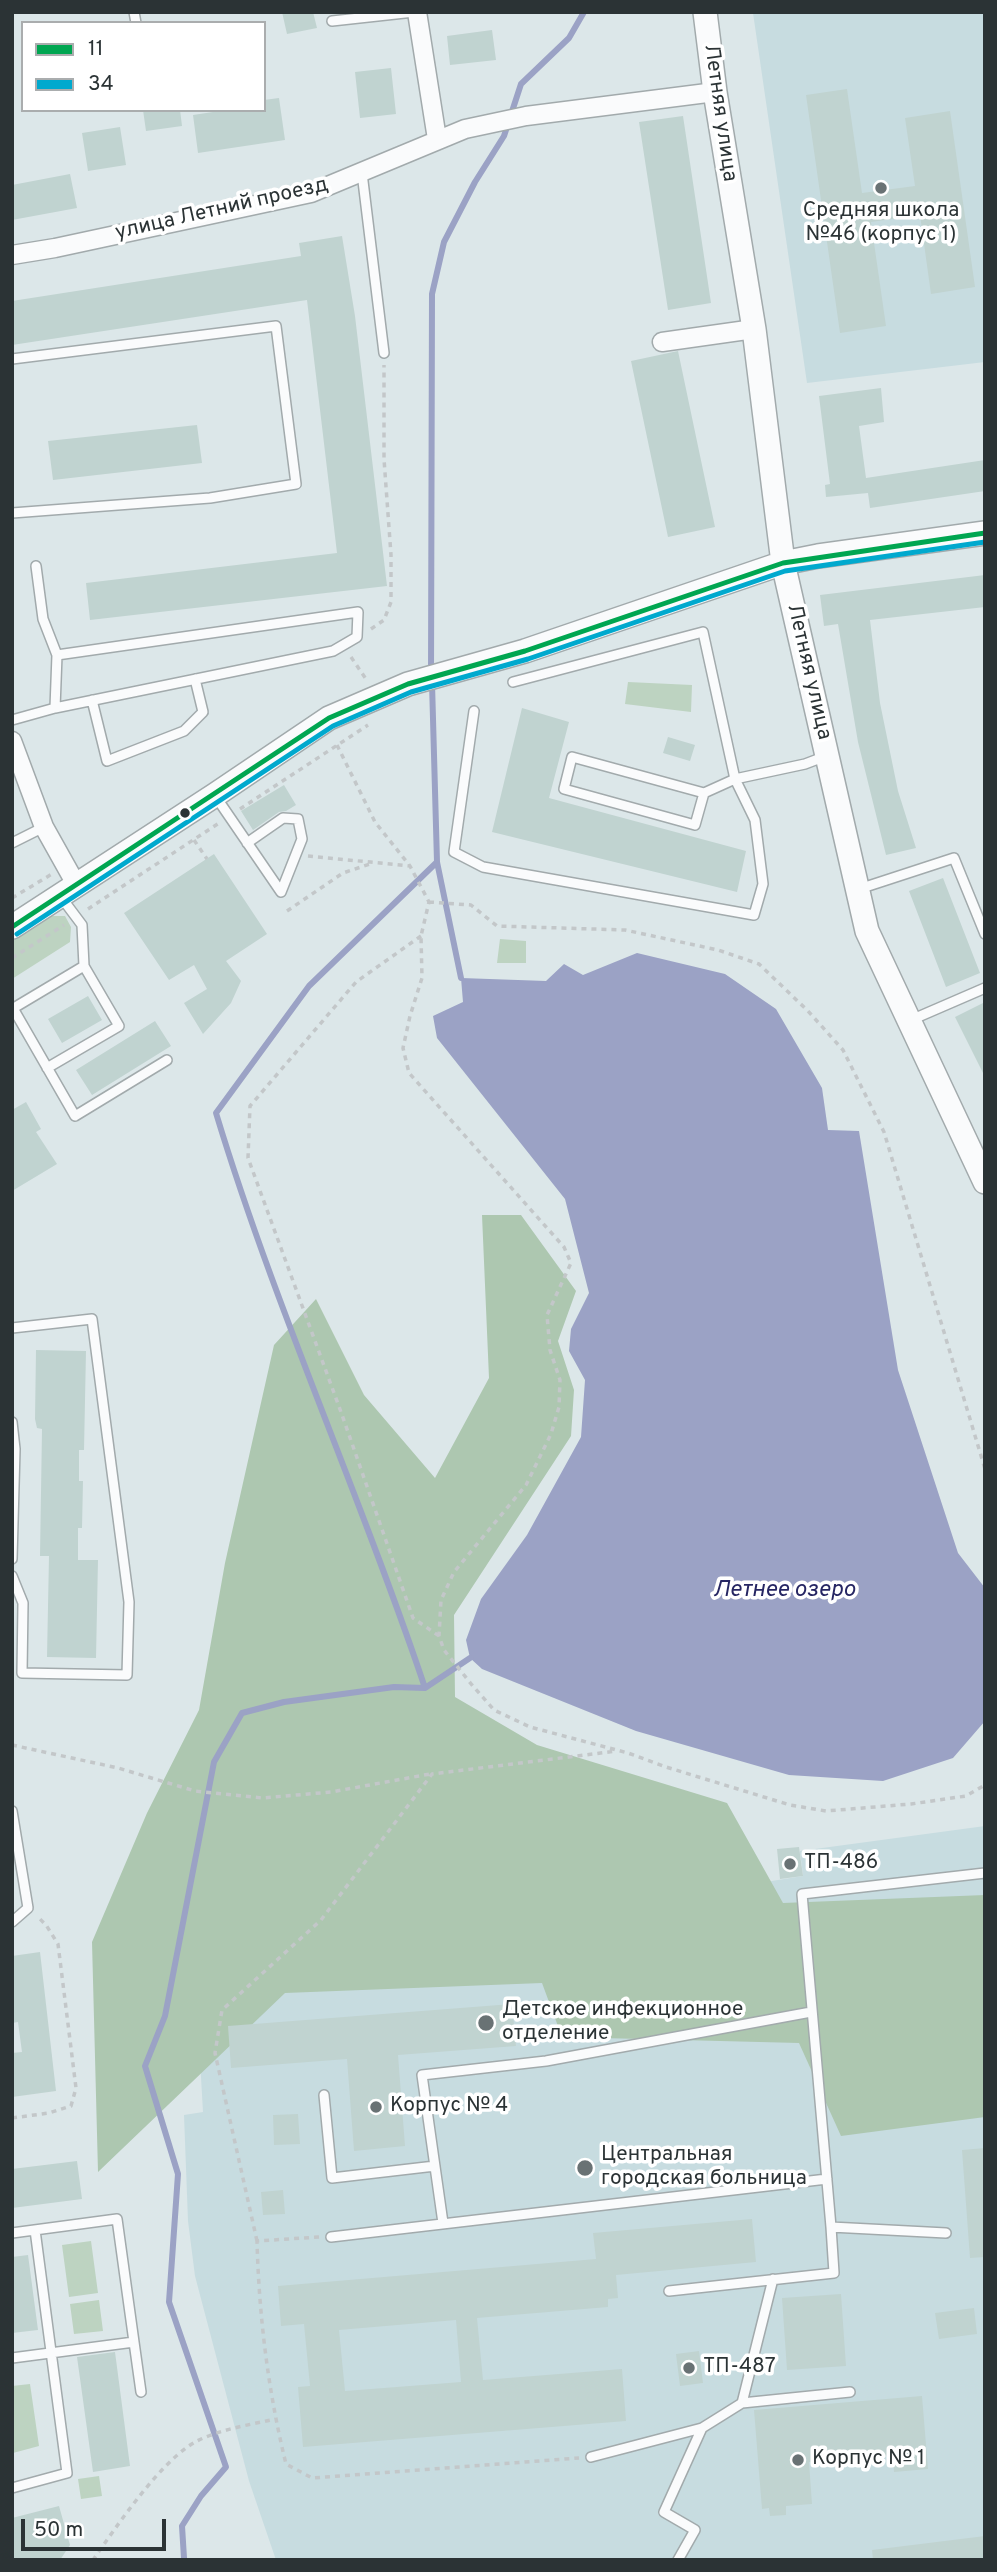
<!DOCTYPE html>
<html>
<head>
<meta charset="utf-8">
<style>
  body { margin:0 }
  #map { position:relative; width:997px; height:2572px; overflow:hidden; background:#dce7e9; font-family:Overpass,sans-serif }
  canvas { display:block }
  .frame { position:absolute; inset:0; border:14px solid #2b3335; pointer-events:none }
  .legend { position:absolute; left:21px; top:21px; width:245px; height:91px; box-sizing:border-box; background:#fff; border:2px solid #aaadae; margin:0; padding:9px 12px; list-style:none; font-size:21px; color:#2b3335 }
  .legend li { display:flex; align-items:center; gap:14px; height:35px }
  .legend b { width:35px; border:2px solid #aaadae }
  .scale { position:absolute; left:21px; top:2519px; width:145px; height:32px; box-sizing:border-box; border:4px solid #2b3335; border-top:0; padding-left:9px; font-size:21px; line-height:24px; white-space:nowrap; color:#2b3335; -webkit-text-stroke:5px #fff; paint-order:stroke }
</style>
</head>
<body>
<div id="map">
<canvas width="997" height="2572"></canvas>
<div class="frame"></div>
<ul class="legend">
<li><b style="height:9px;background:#00a651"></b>11</li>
<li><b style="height:9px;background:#00a9ce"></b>34</li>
</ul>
<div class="scale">50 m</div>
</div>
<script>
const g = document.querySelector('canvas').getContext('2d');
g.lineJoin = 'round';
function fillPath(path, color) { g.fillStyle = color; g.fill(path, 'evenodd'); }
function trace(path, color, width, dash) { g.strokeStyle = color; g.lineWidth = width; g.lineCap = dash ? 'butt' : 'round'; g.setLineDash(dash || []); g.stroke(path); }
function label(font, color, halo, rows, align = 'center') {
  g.font = font + ' Overpass,sans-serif'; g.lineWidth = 7; g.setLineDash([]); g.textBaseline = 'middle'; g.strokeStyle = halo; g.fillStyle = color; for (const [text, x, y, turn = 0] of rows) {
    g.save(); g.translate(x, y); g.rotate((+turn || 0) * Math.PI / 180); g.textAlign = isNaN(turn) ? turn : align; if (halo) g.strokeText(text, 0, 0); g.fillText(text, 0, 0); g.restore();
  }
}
fillPath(new Path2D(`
  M 760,12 L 985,12 L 985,362 L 807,383 L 753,13 Z
  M 985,1826 L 985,2560 L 276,2560 L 249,2481 L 195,2276 L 188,2221 L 184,2115 L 203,2112 L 195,1973 L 803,1876 L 800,1851 Z`), '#c7dce0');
fillPath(new Path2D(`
  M 628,682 L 692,685 L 691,712 L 625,704 Z
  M 51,916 L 65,916 L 71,927 L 70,942 L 12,979 L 12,941 Z
  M 500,939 L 526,941 L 526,963 L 497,963 Z
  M 91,2241 L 98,2293 L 69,2297 L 62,2245 Z
  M 99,2300 L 103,2331 L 74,2334 L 70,2304 Z
  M 30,2384 L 39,2446 L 13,2453 L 12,2386 Z
  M 99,2476 L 102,2496 L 81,2499 L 78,2479 Z`), '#bdd3c1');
fillPath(new Path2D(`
  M 482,1215 L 521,1215 L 576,1291 L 558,1341 L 574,1390 L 571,1436 L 454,1615 L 455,1697 L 537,1745 L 727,1803 L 783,1903 L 985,1895 L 985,2117 L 841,2136 L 799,2043 L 562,2037 L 542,1983 L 285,1993 L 98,2172 L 92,1942 L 147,1813 L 199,1710 L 225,1563 L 274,1345 L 316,1299 L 364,1395 L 435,1478 L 489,1378 Z`), '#adc7b0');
fillPath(new Path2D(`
  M 637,953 L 725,974 L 776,1009 L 822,1088 L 828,1130 L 859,1131 L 898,1370 L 958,1553 L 985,1588 L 985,1721 L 953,1758 L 883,1781 L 789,1775 L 636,1731 L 482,1669 L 470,1658 L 466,1640 L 481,1599 L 527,1535 L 581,1437 L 585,1380 L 569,1351 L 571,1329 L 589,1293 L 565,1199 L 437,1038 L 433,1016 L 463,1002 L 461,978 L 546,981 L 564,964 L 583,975 Z`), '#9ba2c5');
trace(new Path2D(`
  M 431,673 L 432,294 L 444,242 L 475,182 L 504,136 L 521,84 L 569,38 L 584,12
  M 432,683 L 437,862 L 461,978
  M 425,1688 C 360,1494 275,1308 216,1113 L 309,986 L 437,862
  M 184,2558 L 182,2526 L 201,2496 L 226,2467 L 169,2302 L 178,2174 L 145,2066 L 165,2016 L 214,1762 L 242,1713 L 284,1702 L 394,1687 L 425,1688 L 470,1658`), '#9ba2c5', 6);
fillPath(new Path2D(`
  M 282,12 L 313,12 L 317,28 L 287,34 Z
  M 492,30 L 496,60 L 450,65 L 447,36 Z
  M 391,68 L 396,114 L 360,118 L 355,72 Z
  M 847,89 L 862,193 L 915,186 L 905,118 L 950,111 L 975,287 L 931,294 L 920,215 L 871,222 L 886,326 L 840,333 L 806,95 Z
  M 279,98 L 285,140 L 198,153 L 193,115 L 226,110 L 264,110 L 264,100 Z
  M 143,110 L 180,110 L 182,126 L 146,131 Z
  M 683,116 L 711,303 L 668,310 L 639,122 Z
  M 120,127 L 126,165 L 88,171 L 82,133 Z
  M 70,174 L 77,208 L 12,220 L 12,185 Z
  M 342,236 L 355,316 L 387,586 L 90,620 L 86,583 L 337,553 L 307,300 L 12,345 L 12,301 L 301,256 L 299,243 Z
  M 678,351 L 715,527 L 668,537 L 631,361 Z
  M 881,388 L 884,422 L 859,426 L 866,478 L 985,460 L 985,491 L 870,508 L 868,493 L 826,497 L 825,485 L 830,484 L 819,396 Z
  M 197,425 L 202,463 L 53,480 L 48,441 Z
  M 985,575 L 985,607 L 870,620 L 880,703 L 898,791 L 916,848 L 886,855 L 858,742 L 838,624 L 824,626 L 820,595 Z
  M 522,708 L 569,722 L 549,798 L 746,851 L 737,892 L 492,832 Z
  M 668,737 L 695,745 L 690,761 L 663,753 Z
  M 284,785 L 296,805 L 286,811 L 279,812 L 253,830 L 241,811 Z
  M 214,854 L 267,934 L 226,961 L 241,981 L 231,1003 L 203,1034 L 184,1003 L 207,989 L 194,965 L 169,980 L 124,913 Z
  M 943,878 L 980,973 L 946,987 L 909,891 Z
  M 88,996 L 102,1020 L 62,1043 L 48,1019 Z
  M 985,1002 L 985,1077 L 955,1017 Z
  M 155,1021 L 171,1046 L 92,1095 L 76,1070 Z
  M 26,1102 L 41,1129 L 36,1132 L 57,1164 L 12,1191 L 12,1110 Z
  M 36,1350 L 86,1351 L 84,1450 L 79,1450 L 79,1481 L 83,1481 L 82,1528 L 78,1528 L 78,1560 L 98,1560 L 96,1658 L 47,1657 L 49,1556 L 40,1556 L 42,1429 L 37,1428 L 35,1419 Z
  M 799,1847 L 803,1876 L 780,1879 L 777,1849 Z
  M 40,1952 L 56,2091 L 12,2097 L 12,2053 L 22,2052 L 18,2022 L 12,2023 L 12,1956 Z
  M 512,2004 L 516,2046 L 398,2055 L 405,2146 L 354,2151 L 347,2059 L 231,2068 L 228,2026 Z
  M 298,2114 L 300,2144 L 274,2145 L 273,2115 Z
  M 985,2148 L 985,2257 L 970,2258 L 962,2150 Z
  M 77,2161 L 82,2199 L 12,2208 L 12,2169 Z
  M 283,2190 L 285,2214 L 263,2215 L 261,2192 Z
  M 752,2219 L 756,2262 L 616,2275 L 618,2298 L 608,2299 L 608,2307 L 477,2318 L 483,2380 L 622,2369 L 626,2421 L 303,2447 L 298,2387 L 310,2386 L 304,2324 L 281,2326 L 278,2286 L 596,2259 L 593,2233 ZM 456,2320 L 461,2382 L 345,2391 L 339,2330 Z
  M 28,2255 L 38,2330 L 12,2333 L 12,2257 Z
  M 841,2294 L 846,2366 L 787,2370 L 782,2298 Z
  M 974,2308 L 977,2334 L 939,2339 L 935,2313 Z
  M 699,2351 L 703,2383 L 680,2386 L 676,2354 Z
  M 115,2352 L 130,2466 L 93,2472 L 77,2357 Z
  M 922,2396 L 928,2469 L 894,2472 L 893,2455 L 809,2462 L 812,2504 L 786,2506 L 786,2515 L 770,2516 L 769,2508 L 762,2509 L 754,2410 Z
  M 59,2506 L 70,2545 L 60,2560 L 12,2560 L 12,2518 Z
  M 985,2536 L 985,2560 L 873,2560 L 872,2550 Z`), '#c0d3d0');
const service = new Path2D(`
  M 134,12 L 136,23
  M 332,21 L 414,12
  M 362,173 L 384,353
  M 12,359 L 276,326 L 296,484 L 210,498 L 12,513
  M 36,566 L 43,619 L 57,655
  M 513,682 L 703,632 L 735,779 L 704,793 L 695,825 L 564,789 L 572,757 L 704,793
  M 92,700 L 107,761 L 184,731 L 203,712 L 195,679
  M 474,711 L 454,852 L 483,867 L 754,915 L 763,884 L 755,820 L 735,779 L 805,764 L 826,756
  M 12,720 L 55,708 L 333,651 L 357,637 L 358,612 L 57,655 L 55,708
  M 216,797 L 281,892 L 302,839 L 298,819 L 283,818 L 247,843
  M 12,843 L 44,827
  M 859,889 L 954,858 L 985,934
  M 12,1009 L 84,966 L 82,925 L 61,897
  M 14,1010 L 75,1116 L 167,1060
  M 911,1020 L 985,988
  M 47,1068 L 119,1026 L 84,966
  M 12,1328 L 92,1319 L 129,1602 L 127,1675 L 22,1673 L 23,1603 L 12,1576
  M 12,1422 L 15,1449 L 12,1559
  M 12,1811 L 28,1908 L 12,1922
  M 324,2095 L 332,2178 L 435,2166
  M 443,2223 L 422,2075 L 546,2061 L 811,2012
  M 12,2233 L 117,2219 L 134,2342 L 12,2358
  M 946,2233 L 831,2227 L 802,1894 L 985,1873
  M 331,2237 L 827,2179
  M 669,2291 L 834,2273 L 831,2227
  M 134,2342 L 141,2392
  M 742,2403 L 773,2279
  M 591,2457 L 702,2428 L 742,2403 L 850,2392
  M 12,2488 L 67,2473 L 35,2230
  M 678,2560 L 695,2530 L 664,2512 L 702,2428`);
const minor = new Path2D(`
  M 417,12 L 437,139
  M 12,255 L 55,248 L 311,193 L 465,129 L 526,116 L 715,92
  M 662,342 L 754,329
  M 12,741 L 44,827 L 77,886`);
const tertiary = new Path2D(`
  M 705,12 L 715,92 L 754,329 L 783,563 L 867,931 L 985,1182
  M 12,927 L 215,795 L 329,718 L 408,684 L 525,651 L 783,563 L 818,556 L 985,533`);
trace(service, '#a2aaac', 12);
trace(minor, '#a2aaac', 21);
trace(tertiary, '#a2aaac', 26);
trace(new Path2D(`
  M 371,629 L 384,620 L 391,602 L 391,555 L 384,459 L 384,365
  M 351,657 L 366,679
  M 337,745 L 375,822 L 410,866 L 429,902 L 421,936 L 422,978 L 410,1016 L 403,1048 L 409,1073 L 564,1247 L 571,1263 L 547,1315 L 550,1350 L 560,1380 L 559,1407 L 551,1434 L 526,1485 L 454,1572 L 441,1600 L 439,1636 L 444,1650 L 472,1685 L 494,1710 L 530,1727 L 628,1753 L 666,1767 L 790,1805 L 826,1811 L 911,1804 L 966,1796 L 985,1785
  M 240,809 L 368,725
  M 194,840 L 207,859
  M 308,856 L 410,866
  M 12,898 L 52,874
  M 429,902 L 471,905 L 497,926 L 625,930 L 718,950 L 759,964 L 808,1011 L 843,1050 L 884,1132 L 985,1469
  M 88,909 L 219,823
  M 287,911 L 343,873 L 373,863
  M 421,936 L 356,982 L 250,1106 L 248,1158 L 341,1412 L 413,1618 L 439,1636
  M 12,958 L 64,925
  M 12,1745 L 118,1768 L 195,1791 L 262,1798 L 331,1792 L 430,1774
  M 12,2118 L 49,2113 L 71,2106 L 76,2088 L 58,1944 L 46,1925 L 37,1916
  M 319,2237 L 257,2241 C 259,2316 268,2391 286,2464 L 312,2478 L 579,2458
  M 257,2241 L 215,2053 L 222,2010 L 321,1920 L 432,1774 L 617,1751
  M 93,2560 C 116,2527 162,2459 197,2441 C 221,2429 249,2425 275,2419`), '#c3c7c9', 3.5, [5, 5]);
trace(service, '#fafbfc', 9);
trace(minor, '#fafbfc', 18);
trace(tertiary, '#fafbfc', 23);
trace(new Path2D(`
  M 12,927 L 329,718 L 408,684 L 525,651 L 783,563 L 985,533`), '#00a651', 5);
trace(new Path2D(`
  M 17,934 L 333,726 L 411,692 L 528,659 L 785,571 L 985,542`), '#00a9ce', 5);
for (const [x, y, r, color] of [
  [881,188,7,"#697274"],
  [185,813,6,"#2b3335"],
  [790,1864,7,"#697274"],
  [486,2023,9,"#697274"],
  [376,2107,7,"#697274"],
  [585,2168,9,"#697274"],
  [689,2368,7,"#697274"],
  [798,2460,7,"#697274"]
]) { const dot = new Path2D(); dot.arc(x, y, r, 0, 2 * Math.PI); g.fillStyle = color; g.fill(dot); trace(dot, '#fff', 2.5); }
label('21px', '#2b3335', '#fff', [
  ["Летняя улица",719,113,82],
  ["улица Летний проезд",222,210,-13],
  ["Летняя улица",808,672,77]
]);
label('21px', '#2b3335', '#fff', [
  ["Средняя школа",881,212,"center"],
  ["№46 (корпус 1)",881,236,"center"],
  ["ТП-486",804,1864],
  ["Детское инфекционное",502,2011],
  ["отделение",502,2035],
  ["Корпус № 4",390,2107],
  ["Центральная",601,2156],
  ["городская больница",601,2180],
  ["ТП-487",703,2368],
  ["Корпус № 1",812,2460]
], 'left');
label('italic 23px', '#262663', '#fff', [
  ["Летнее озеро",784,1591]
]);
</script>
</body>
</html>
